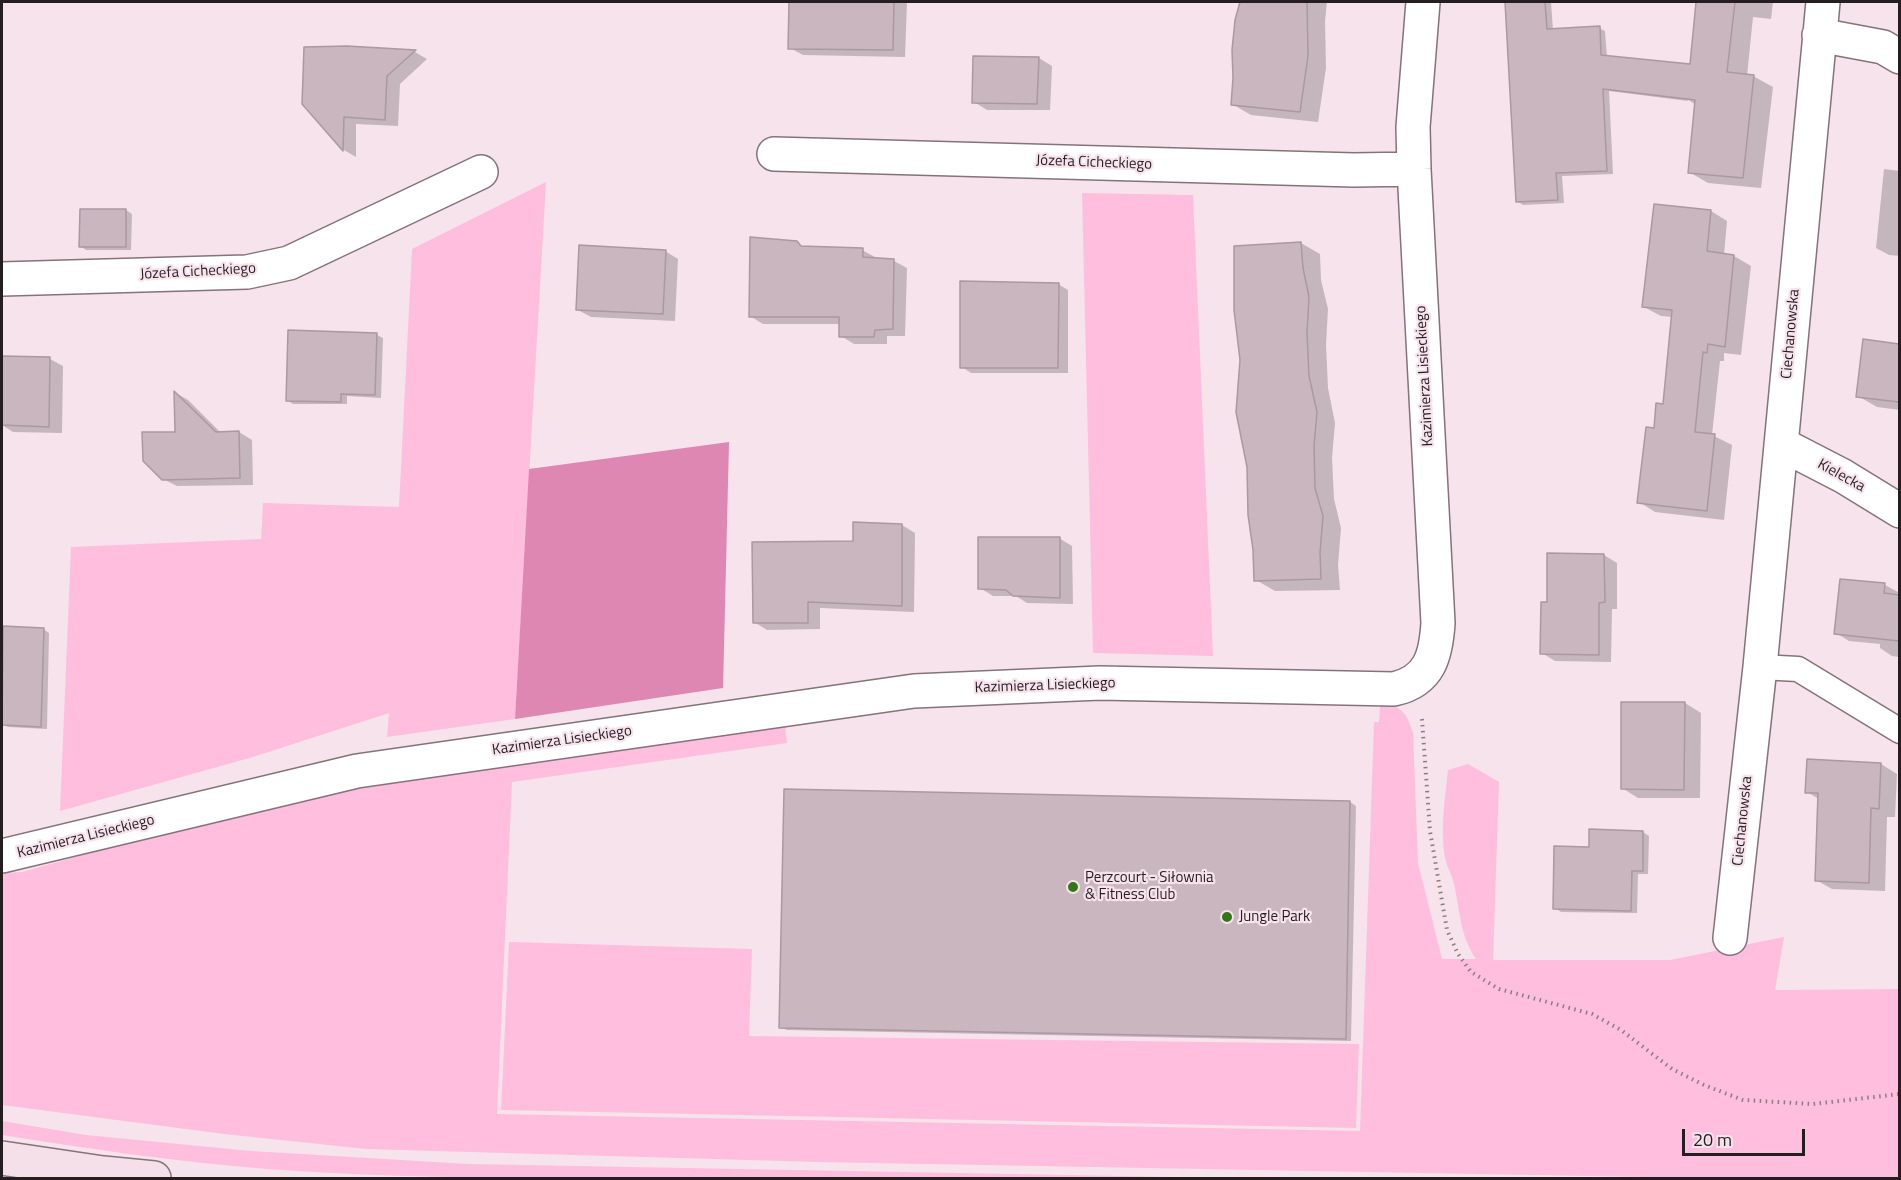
<!DOCTYPE html>
<html>
<head>
<meta charset="utf-8">
<style>
  body { margin:0 }
  #map { position:relative; width:1901px; height:1180px; overflow:hidden; background:#f7e3ec; font-family:"Titillium Web",sans-serif }
  canvas { display:block }
  .frame { position:absolute; inset:0; border:3px solid #251e21; pointer-events:none }
  .scale { position:absolute; left:1682px; top:1129px; width:123px; height:27px; box-sizing:border-box; border:3px solid #251e21; border-top:0; padding-left:8px; font-size:18px; line-height:21px; white-space:nowrap; color:#251e21; -webkit-text-stroke:4px #f7e3ec; paint-order:stroke }
</style>
</head>
<body>
<div id="map">
<canvas width="1901" height="1180"></canvas>
<div class="frame"></div>
<div class="scale">20 m</div>
</div>
<script>
const g = document.querySelector('canvas').getContext('2d');
g.lineJoin = 'round';
function fillPath(path, color) { g.fillStyle = color; g.fill(path, 'evenodd'); }
function trace(path, color, width, dash) { g.strokeStyle = color; g.lineWidth = width; g.lineCap = dash ? 'butt' : 'round'; g.setLineDash(dash || []); g.stroke(path); }
function label(font, color, halo, rows, align = 'center') {
  g.font = font + ' "Titillium Web",sans-serif'; g.lineWidth = 4.5; g.setLineDash([]); g.textBaseline = 'middle'; g.strokeStyle = halo; g.fillStyle = color; for (const [text, x, y, turn = 0] of rows) {
    g.save(); g.translate(x, y); g.rotate((+turn || 0) * Math.PI / 180); g.textAlign = isNaN(turn) ? turn : align; if (halo) g.strokeText(text, 0, 0); g.fillText(text, 0, 0); g.restore();
  }
}
fillPath(new Path2D(`
  M 546,182 L 515,719 L 387,737 L 389,713 L 253,757 L 60,811 L 71,547 L 261,539 L 263,503 L 399,507 L 412,249 Z
  M 1082,193 L 1193,195 L 1213,656 L 1093,653 Z
  M 1385,702 C 1404,709 1407,714 1413,733 L 1418,863 L 1442,959 L 1476,959 C 1460,936 1460,911 1454,884 C 1452,875 1447,867 1445,858 C 1440,829 1445,799 1448,770 L 1468,764 L 1499,782 L 1493,960 L 1670,960 L 1784,937 L 1775,990 L 1899,989 L 1899,1178 L 1697,1178 L 817,1162 L 366,1149 L 224,1134 L 2,1105 L 2,873 L 22,872 L 199,822 L 386,781 L 785,726 L 787,743 L 512,782 L 497,1114 L 1360,1131 L 1374,722 L 1379,722 L 1380,707 Z
  M 509,942 L 752,949 L 749,1036 L 1359,1044 L 1356,1128 L 501,1110 Z
  M 2,1121 L 86,1135 L 251,1151 L 468,1164 L 1230,1178 L 508,1178 C 428,1177 347,1175 267,1169 C 178,1162 90,1149 2,1135 Z`), '#ffbedd');
fillPath(new Path2D(`
  M 729,442 L 723,688 L 515,719 L 529,469 Z`), '#dd87b2');
fillPath(new Path2D(`
  M 791,2 L 907,2 L 905,57 L 803,55 L 790,48 Z
  M 1239,2 L 1327,2 L 1325,21 L 1326,68 L 1318,122 L 1251,115 L 1232,104 L 1235,78 L 1233,50 Z
  M 1507,2 L 1551,2 L 1553,30 L 1599,28 L 1605,31 L 1607,57 L 1691,66 L 1698,2 L 1773,2 L 1771,19 L 1753,17 L 1747,76 L 1753,76 L 1773,87 L 1761,188 L 1708,183 L 1689,172 L 1696,105 L 1687,99 L 1688,101 L 1609,91 L 1613,174 L 1562,176 L 1564,203 L 1523,205 L 1517,201 Z
  M 347,48 L 415,52 L 427,59 L 400,84 L 398,126 L 356,124 L 356,157 L 344,150 L 304,103 Z
  M 1039,58 L 1052,66 L 1050,110 L 987,110 L 974,102 Z
  M 1884,169 L 1900,171 L 1900,256 L 1889,255 L 1876,248 Z
  M 126,210 L 132,214 L 131,250 L 86,250 L 80,246 Z
  M 1711,211 L 1727,221 L 1724,255 L 1734,256 L 1751,266 L 1741,355 L 1724,353 L 1724,361 L 1720,361 L 1712,435 L 1732,445 L 1724,520 L 1655,512 L 1639,502 L 1656,429 L 1664,405 L 1673,317 L 1661,316 L 1644,307 Z
  M 796,243 L 805,248 L 862,250 L 875,257 L 875,259 L 894,261 L 907,268 L 905,336 L 887,336 L 887,344 L 854,344 L 841,336 L 841,324 L 763,324 L 750,316 Z
  M 1301,243 L 1320,254 L 1321,280 L 1328,309 L 1326,345 L 1328,388 L 1335,423 L 1332,458 L 1334,499 L 1341,528 L 1338,565 L 1340,590 L 1275,591 L 1256,580 Z
  M 665,251 L 678,259 L 675,321 L 591,317 L 578,310 Z
  M 1058,284 L 1068,290 L 1068,373 L 971,373 L 962,367 Z
  M 377,335 L 383,338 L 381,398 L 347,396 L 347,404 L 293,404 L 287,400 Z
  M 1864,341 L 1900,346 L 1900,410 L 1877,407 L 1858,396 Z
  M 2,357 L 50,359 L 63,366 L 62,433 L 13,432 L 2,425 Z
  M 176,393 L 188,400 L 221,433 L 239,432 L 252,440 L 253,485 L 177,486 L 163,479 L 177,433 Z
  M 902,525 L 915,533 L 914,612 L 820,608 L 820,629 L 767,630 L 754,622 L 855,543 Z
  M 1059,538 L 1072,546 L 1073,604 L 1027,603 L 1016,596 L 993,596 L 980,588 Z
  M 1604,555 L 1617,563 L 1617,609 L 1612,609 L 1611,662 L 1555,661 L 1542,653 L 1549,603 Z
  M 1885,585 L 1898,592 L 1897,596 L 1900,597 L 1900,657 L 1892,656 L 1880,648 L 1880,644 L 1849,641 L 1836,633 Z
  M 4,628 L 43,629 L 49,633 L 47,729 L 8,727 L 2,724 Z
  M 1685,703 L 1701,713 L 1700,798 L 1638,798 L 1622,788 Z
  M 1881,764 L 1897,774 L 1895,817 L 1887,817 L 1885,891 L 1832,889 L 1816,880 L 1819,799 L 1807,792 Z
  M 786,790 L 1350,802 L 1356,806 L 1351,1041 L 787,1030 L 780,1027 Z
  M 1591,831 L 1643,832 L 1649,836 L 1648,874 L 1638,874 L 1637,913 L 1561,912 L 1555,908 L 1590,848 Z`), '#0003');
const building = new Path2D(`
  M 789,2 L 894,2 L 893,50 L 788,49 Z
  M 1240,2 L 1307,2 L 1308,56 L 1300,112 L 1231,105 L 1233,78 L 1232,50 L 1235,20 Z
  M 1505,2 L 1545,2 L 1547,29 L 1600,26 L 1601,55 L 1690,64 L 1696,2 L 1735,2 L 1727,72 L 1754,75 L 1743,178 L 1688,173 L 1695,100 L 1603,89 L 1607,171 L 1556,173 L 1558,200 L 1516,202 Z
  M 347,46 L 416,50 L 387,76 L 385,120 L 344,117 L 343,151 L 302,104 L 304,47 Z
  M 973,56 L 1039,57 L 1037,104 L 972,103 Z
  M 1654,204 L 1711,210 L 1707,251 L 1734,255 L 1725,347 L 1708,344 L 1707,353 L 1703,352 L 1695,432 L 1715,434 L 1707,511 L 1637,503 L 1646,427 L 1654,428 L 1656,403 L 1663,404 L 1672,310 L 1642,307 Z
  M 80,209 L 126,209 L 126,247 L 79,247 Z
  M 750,237 L 797,241 L 801,246 L 863,248 L 863,257 L 894,259 L 893,329 L 875,330 L 874,337 L 839,337 L 839,317 L 749,317 Z
  M 1301,242 L 1303,268 L 1309,297 L 1307,333 L 1309,376 L 1317,412 L 1314,446 L 1315,488 L 1323,516 L 1320,553 L 1321,579 L 1254,581 L 1253,550 L 1248,515 L 1247,467 L 1236,412 L 1240,360 L 1234,310 L 1234,246 Z
  M 579,245 L 666,250 L 663,314 L 576,310 Z
  M 960,281 L 1059,283 L 1058,368 L 960,368 Z
  M 288,330 L 377,333 L 375,395 L 341,394 L 341,402 L 286,401 Z
  M 1863,339 L 1899,344 L 1899,402 L 1856,397 Z
  M 2,356 L 50,357 L 49,427 L 2,425 Z
  M 174,391 L 216,432 L 239,431 L 240,478 L 162,480 L 143,461 L 142,432 L 175,432 Z
  M 853,522 L 902,524 L 902,606 L 808,602 L 808,623 L 753,623 L 752,542 L 853,541 Z
  M 978,537 L 1060,537 L 1060,598 L 1013,596 L 1006,590 L 978,589 Z
  M 1547,553 L 1604,554 L 1605,602 L 1599,603 L 1599,655 L 1540,654 L 1541,602 L 1547,602 Z
  M 1840,579 L 1885,583 L 1884,593 L 1899,595 L 1899,641 L 1834,634 Z
  M 3,626 L 44,628 L 41,727 L 2,725 Z
  M 1621,702 L 1685,702 L 1684,790 L 1621,789 Z
  M 1807,759 L 1881,763 L 1879,809 L 1871,808 L 1869,883 L 1815,881 L 1818,793 L 1805,793 Z
  M 784,789 L 1350,801 L 1346,1039 L 779,1028 Z
  M 1589,829 L 1643,831 L 1643,871 L 1632,871 L 1631,911 L 1553,909 L 1554,846 L 1589,847 Z`);
fillPath(building, '#c9b6be');
trace(building, '#ab98a1', 1.5);
const lane = new Path2D(`
  M 1760,667 L 1798,669 L 1900,731`);
const street = new Path2D(`
  M 1819,35 L 1883,47 L 1900,57
  M 774,154 L 1354,170 L 1414,169
  M 2,279 L 247,272 L 289,263 L 481,172
  M 1781,444 L 1843,476 L 1900,511
  M 2,856 L 357,771 L 914,691 L 1100,683 L 1394,689 C 1430,681 1436,655 1438,623 L 1414,169 L 1413,127 L 1423,2
  M 1730,938 L 1760,667 L 1823,2`);
const secondary = new Path2D(`
  M 2,1158 L 103,1173 L 154,1178`);
trace(lane, '#84737b', 27);
trace(street, '#84737b', 36);
trace(secondary, '#84737b', 36);
trace(new Path2D(`
  M 1422,719 L 1430,831 L 1447,930 L 1458,954 L 1471,972 L 1499,989 L 1592,1014 L 1621,1030 L 1672,1069 L 1704,1085 L 1743,1100 L 1813,1104 L 1900,1094`), '#8b7e83', 4, [1.5, 4.5]);
trace(lane, '#fff', 24);
trace(street, '#fff', 33);
trace(secondary, '#f5e0ea', 33);
for (const [x, y, r, color] of [
  [1073,887,6,"#317718"],
  [1227,917,6,"#317718"]
]) { const dot = new Path2D(); dot.arc(x, y, r, 0, 2 * Math.PI); g.fillStyle = color; g.fill(dot); trace(dot, '#f7e3ec', 2); }
label('15px', '#251e21', '#f7e3ec', [
  ["Józefa Cicheckiego",1094,163,2],
  ["Józefa Cicheckiego",198,272,-3],
  ["Ciechanowska",1791,334,-85],
  ["Kazimierza Lisieckiego",1425,376,-93],
  ["Kielecka",1841,476,29],
  ["Kazimierza Lisieckiego",1045,686,-2],
  ["Kazimierza Lisieckiego",562,741,-8],
  ["Ciechanowska",1743,821,-84],
  ["Kazimierza Lisieckiego",86,837,-14]
]);
label('15px', '#251e21', '#f7e3ec', [
  ["Perzcourt - Siłownia",1085,878],
  ["& Fitness Club",1085,895],
  ["Jungle Park",1239,917]
], 'left');
</script>
</body>
</html>
